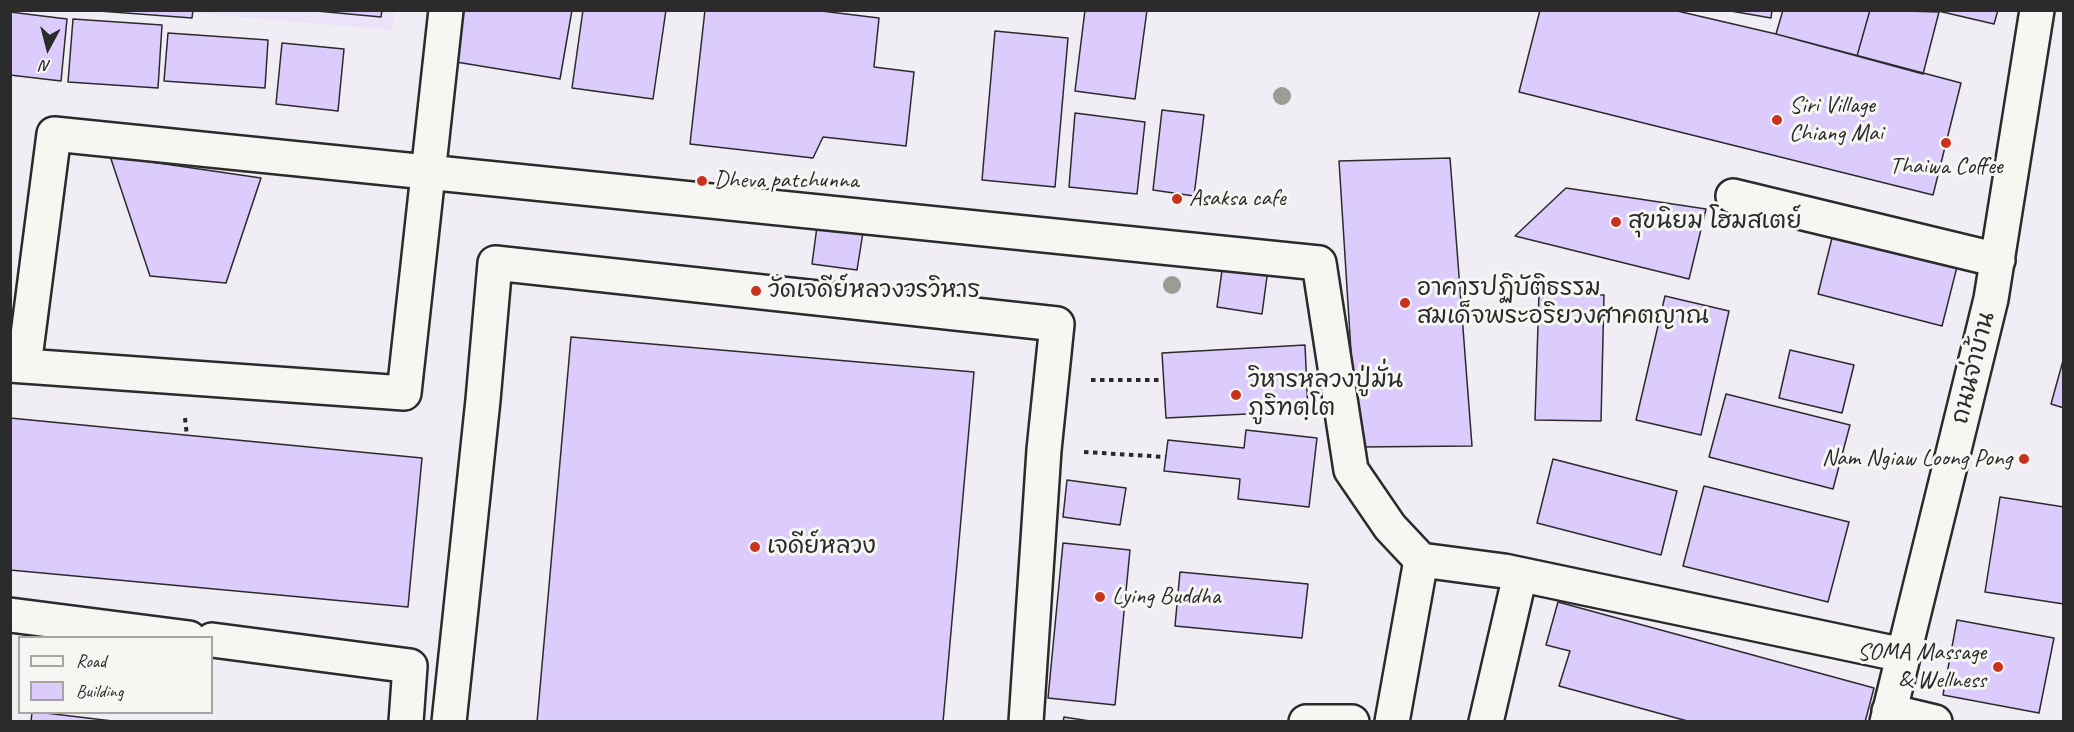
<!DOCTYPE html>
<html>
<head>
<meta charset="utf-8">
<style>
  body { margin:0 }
  #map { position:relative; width:2074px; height:732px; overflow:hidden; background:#f1edf4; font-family:Caveat,sans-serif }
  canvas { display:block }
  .frame { position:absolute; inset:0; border:12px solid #2b2b2b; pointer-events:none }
  .legend { position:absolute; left:18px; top:636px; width:195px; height:78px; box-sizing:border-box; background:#f6f6f2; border:2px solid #a5a5a2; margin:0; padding:8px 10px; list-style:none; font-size:18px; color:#2b2b2b }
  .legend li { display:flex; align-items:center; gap:12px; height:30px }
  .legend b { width:30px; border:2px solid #a5a5a2 }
  .north { position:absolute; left:18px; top:18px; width:60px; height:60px; -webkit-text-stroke:4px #f6f6f2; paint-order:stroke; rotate:187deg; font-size:16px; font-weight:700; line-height:24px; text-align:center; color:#2b2b2b }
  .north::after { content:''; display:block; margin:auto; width:21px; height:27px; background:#2b2b2b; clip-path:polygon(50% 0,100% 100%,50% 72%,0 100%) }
</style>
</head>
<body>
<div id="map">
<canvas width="2074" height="732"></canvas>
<div class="frame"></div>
<ul class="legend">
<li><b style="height:8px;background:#f6f6f2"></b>Road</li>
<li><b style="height:16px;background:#dccbfd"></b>Building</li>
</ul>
<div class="north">N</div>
</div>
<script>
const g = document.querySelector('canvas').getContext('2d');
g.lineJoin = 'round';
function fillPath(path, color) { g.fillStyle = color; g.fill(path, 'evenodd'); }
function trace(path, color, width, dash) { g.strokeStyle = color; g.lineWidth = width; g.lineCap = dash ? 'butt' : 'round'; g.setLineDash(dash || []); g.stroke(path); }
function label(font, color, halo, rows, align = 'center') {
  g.font = font + ' Caveat,"Playpen Sans Thai",sans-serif'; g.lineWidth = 6; g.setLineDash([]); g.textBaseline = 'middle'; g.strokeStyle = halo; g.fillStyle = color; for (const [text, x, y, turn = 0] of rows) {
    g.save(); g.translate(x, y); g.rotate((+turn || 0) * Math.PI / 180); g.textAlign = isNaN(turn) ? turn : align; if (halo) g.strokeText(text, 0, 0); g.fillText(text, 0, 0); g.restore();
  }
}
fillPath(new Path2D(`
  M 170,11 L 394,11 L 392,30 Z`), '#ebe3f7');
const building = new Path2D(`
  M 86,10 L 193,10 L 192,18 Z
  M 306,10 L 382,10 L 381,17 Z
  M 464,10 L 572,10 L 560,79 L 456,62 Z
  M 583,10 L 666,10 L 653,99 L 572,88 Z
  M 705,10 L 813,10 L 879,18 L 874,67 L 914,72 L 906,146 L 823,137 L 813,158 L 690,144 Z
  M 1085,10 L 1147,10 L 1135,99 L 1075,91 Z
  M 1540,10 L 1673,10 L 1776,34 L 1961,83 L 1933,195 L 1519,92 Z
  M 1725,10 L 1772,10 L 1771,18 Z
  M 1783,10 L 1870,10 L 1857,56 L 1776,34 Z
  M 1870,10 L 1939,12 L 1923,74 L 1857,56 Z
  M 1934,10 L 1998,10 L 1994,24 Z
  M 10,12 L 67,19 L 61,81 L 10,75 Z
  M 73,19 L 162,25 L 158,88 L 68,82 Z
  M 995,31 L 1068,38 L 1055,187 L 982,180 Z
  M 168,33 L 268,40 L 265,88 L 164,81 Z
  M 282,43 L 344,49 L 338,111 L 276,104 Z
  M 1162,110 L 1204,115 L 1194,196 L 1153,190 Z
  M 1075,113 L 1145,122 L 1137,194 L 1069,187 Z
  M 110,156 L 261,178 L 226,283 L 150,276 Z
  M 1450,158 L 1472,446 L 1357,447 L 1339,161 Z
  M 1566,188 L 1706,209 L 1689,279 L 1515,236 Z
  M 818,219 L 864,226 L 857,270 L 812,264 Z
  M 1834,230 L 1958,263 L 1942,326 L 1818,294 Z
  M 1223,263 L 1268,269 L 1262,314 L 1217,307 Z
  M 1539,293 L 1604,295 L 1601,421 L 1535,420 Z
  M 1665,296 L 1729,311 L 1701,435 L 1636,420 Z
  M 571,337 L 974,372 L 943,722 L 537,722 Z
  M 1305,345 L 1308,411 L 1166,418 L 1162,353 Z
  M 1790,350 L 1854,365 L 1842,413 L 1779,398 Z
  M 2064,357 L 2064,408 L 2051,404 Z
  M 1726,394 L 1850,425 L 1833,489 L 1709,457 Z
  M 10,418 L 422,458 L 408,607 L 10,570 Z
  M 1246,430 L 1317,438 L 1309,507 L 1238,499 L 1240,479 L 1164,471 L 1168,440 L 1244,448 Z
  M 1553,459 L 1677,491 L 1661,555 L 1537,523 Z
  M 1067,480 L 1126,488 L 1120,525 L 1063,517 Z
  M 1704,486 L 1849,522 L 1828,602 L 1683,566 Z
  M 2000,497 L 2064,507 L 2064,604 L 1985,592 Z
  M 1063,543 L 1130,550 L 1115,705 L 1048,698 Z
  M 1180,572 L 1308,584 L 1302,638 L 1175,626 Z
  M 1558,602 L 1874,688 L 1865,722 L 1691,722 L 1559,686 L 1570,651 L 1546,645 Z
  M 1957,620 L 2054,638 L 2039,713 L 1943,695 Z
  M 32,712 L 37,712 L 121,722 L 31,722 Z
  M 1064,717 L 1096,722 L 1063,722 Z`);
fillPath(building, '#dccbfd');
trace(building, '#2b2b2b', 1.5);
const minor = new Path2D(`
  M 1733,196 L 1998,260
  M 10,365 L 404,393 L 446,10
  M 24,366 L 54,134 L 1319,263 L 1351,470 L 1390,527 L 1421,560 L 1504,571 L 1903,655
  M 10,615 L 189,638
  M 212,640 L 410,666 L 406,722
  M 1889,711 L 1935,722
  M 449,722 L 483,400 L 495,263 L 1057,324 L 1044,450 L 1026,722
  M 1306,722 L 1352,722
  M 1392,722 L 1421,560
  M 1486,722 L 1520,575
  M 1887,722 L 1991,299 L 2037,10`);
trace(minor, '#2b2b2b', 38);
trace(new Path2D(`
  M 1091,380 L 1164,380
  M 185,418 L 187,436
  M 1084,452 L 1166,457`), '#2b2b2b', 4, [4.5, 4.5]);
trace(minor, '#f6f6f2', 33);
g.fillStyle = '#9c9c95';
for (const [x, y] of [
  [1282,96],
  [1172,285]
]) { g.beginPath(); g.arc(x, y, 9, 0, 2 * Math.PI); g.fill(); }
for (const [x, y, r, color] of [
  [1777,120,6,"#c8321e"],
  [1946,143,6,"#c8321e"],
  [702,181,6,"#c8321e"],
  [1177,199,6,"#c8321e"],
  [1616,222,6,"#c8321e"],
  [756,291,6,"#c8321e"],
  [1405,303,6,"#c8321e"],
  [1236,395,6,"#c8321e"],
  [2024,459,6,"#c8321e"],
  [755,547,6,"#c8321e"],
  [1100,597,6,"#c8321e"],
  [1998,667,6,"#c8321e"]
]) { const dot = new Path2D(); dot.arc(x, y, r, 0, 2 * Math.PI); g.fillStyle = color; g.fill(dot); trace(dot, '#f6f6f2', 2); }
label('24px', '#2b2b2b', '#f6f6f2', [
  ["Siri Village",1789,106],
  ["Chiang Mai",1789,134],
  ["Thaiwa Coffee",1946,167,"center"],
  ["Dheva patchunna",714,181],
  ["Asaksa cafe",1189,199],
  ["สุขนิยม โฮมสเตย์",1628,222],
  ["อาคารปฏิบัติธรรม",1417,289],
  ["สมเด็จพระอริยวงศาคตญาณ",1417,317],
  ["วัดเจดีย์หลวงวรวิหาร",768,291],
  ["วิหารหลวงปู่มั่น",1248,381],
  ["ภูริทตฺโต",1248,409],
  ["Nam Ngiaw Loong Pong",2012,459,"right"],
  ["เจดีย์หลวง",767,547],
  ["Lying Buddha",1112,597],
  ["SOMA Massage",1986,653,"right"],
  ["& Wellness",1986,681,"right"]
], 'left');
label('24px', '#2b2b2b', '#f6f6f2', [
  ["ถนนจ่าบ้าน",1974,368,-76]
]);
</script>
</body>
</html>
